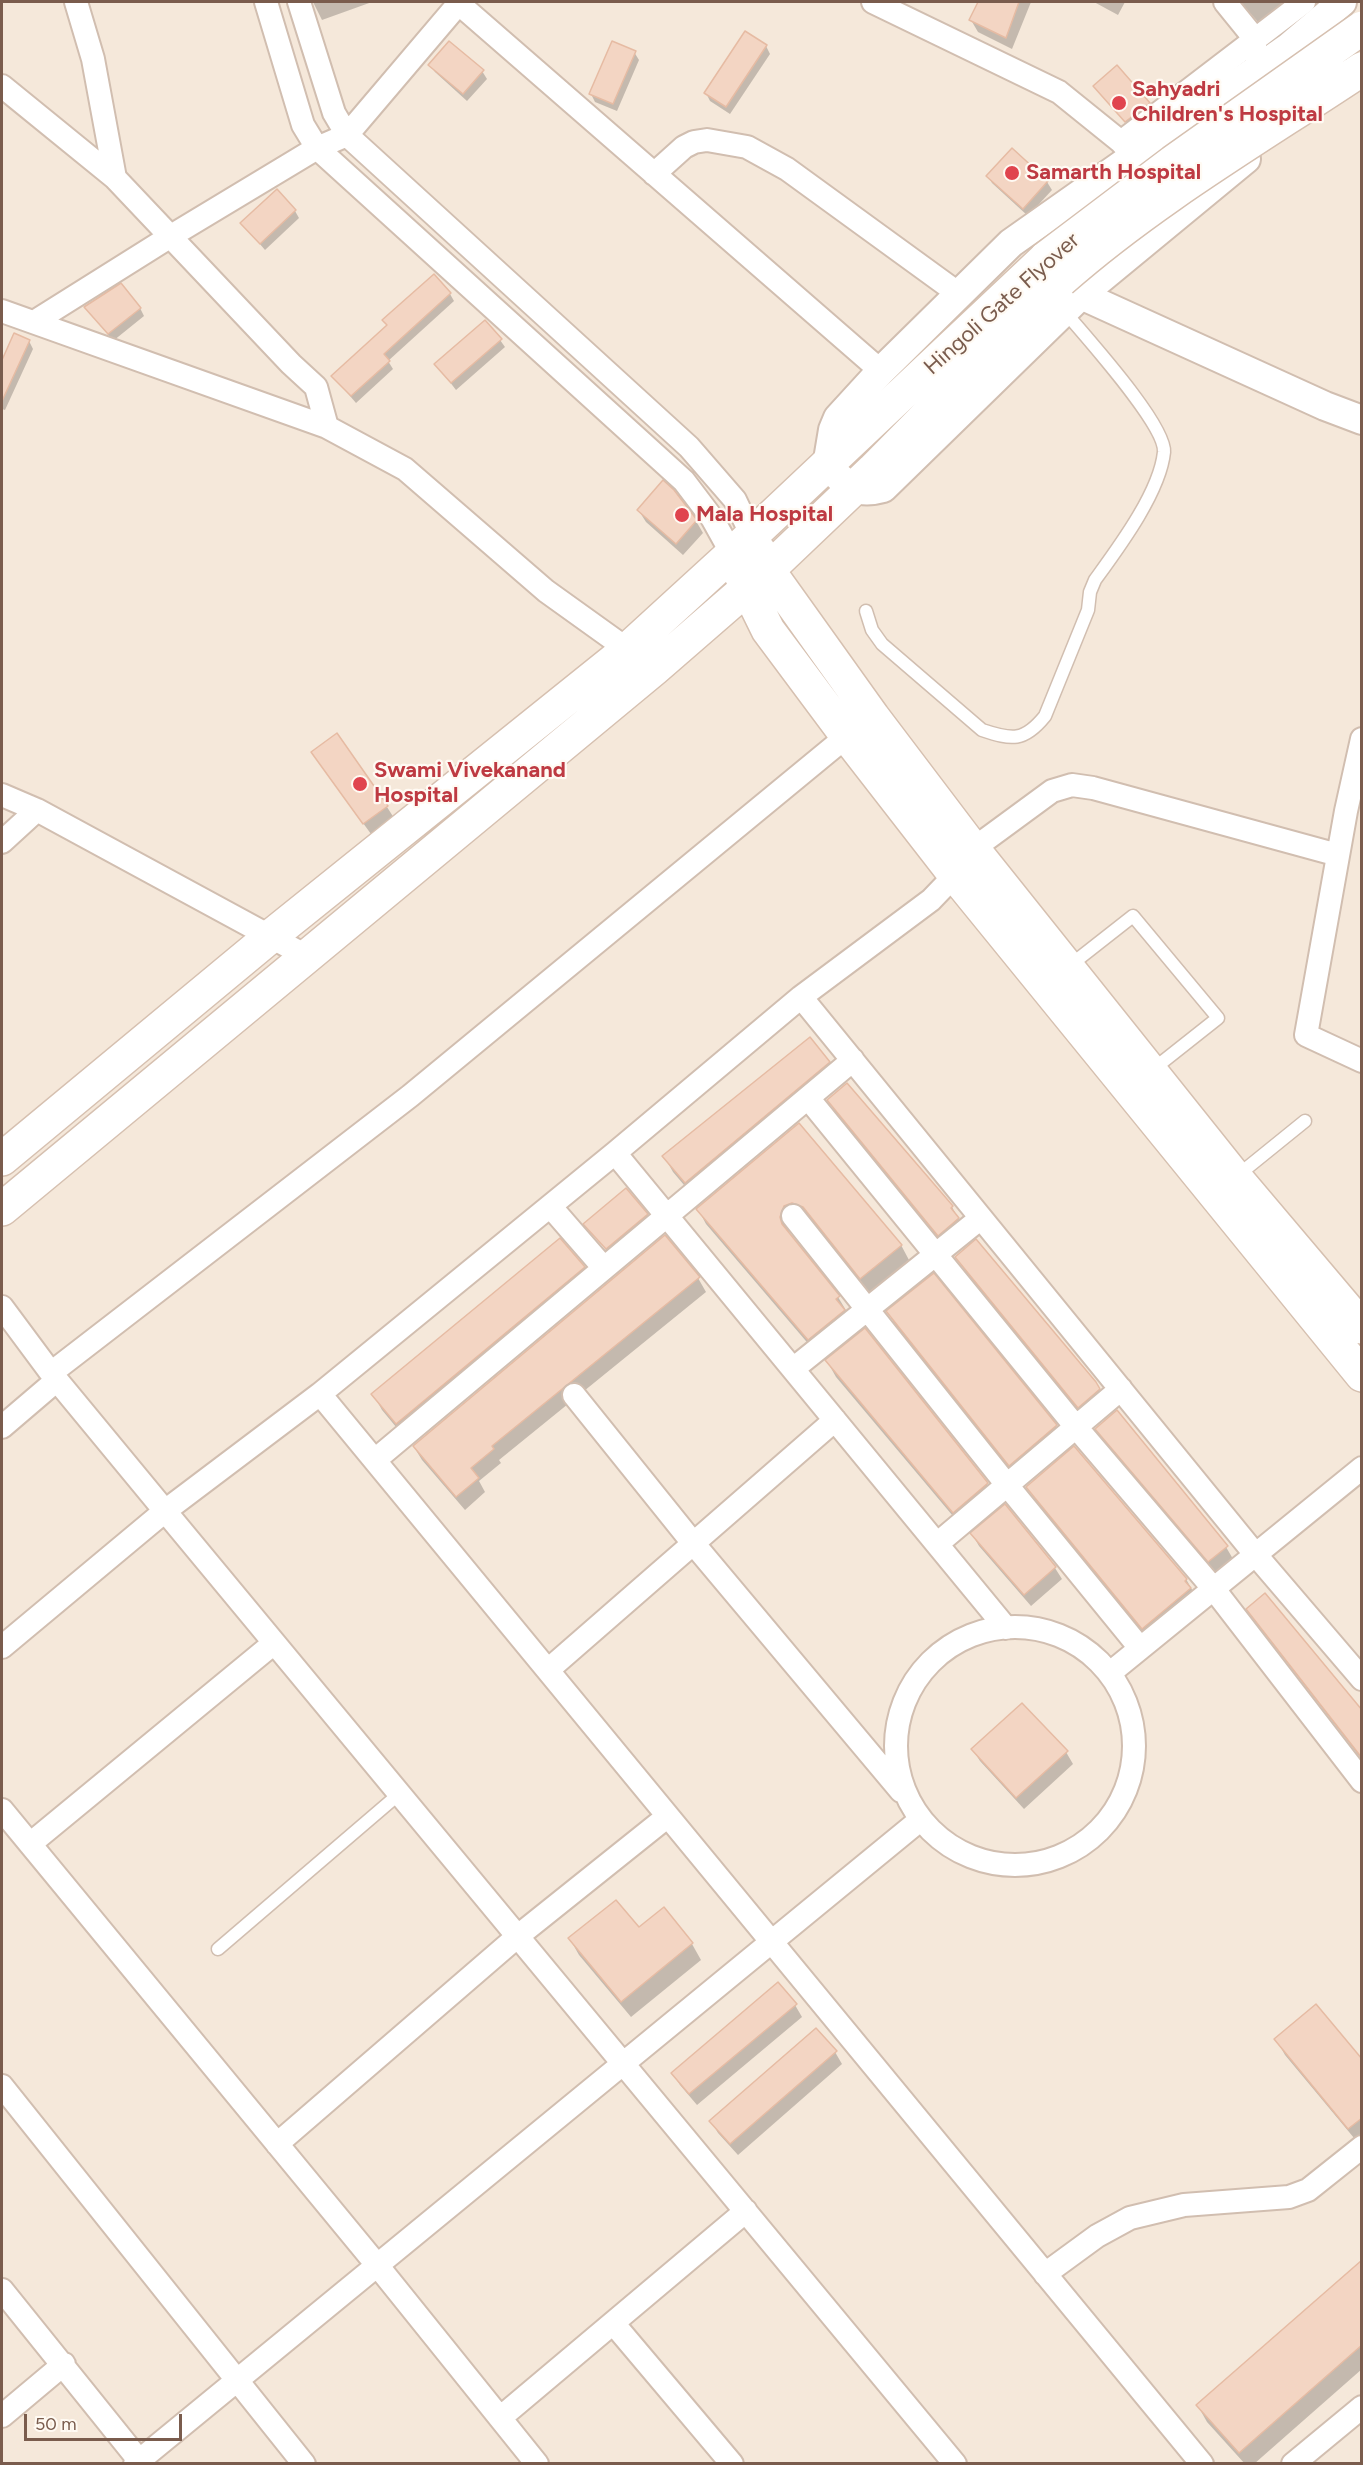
<!DOCTYPE html>
<html>
<head>
<meta charset="utf-8">
<style>
  body { margin:0 }
  #map { position:relative; width:1363px; height:2465px; overflow:hidden; background:#fdf6ec; font-family:Figtree,sans-serif }
  canvas { display:block }
  .frame { position:absolute; inset:0; border:3px solid #7a5c4d; pointer-events:none }
  .scale { position:absolute; left:24px; top:2414px; width:158px; height:27px; box-sizing:border-box; border:3px solid #7a5c4d; border-top:0; padding-left:8px; font-size:18px; line-height:21px; white-space:nowrap; color:#7a5c4d; -webkit-text-stroke:4px #fffaf3; paint-order:stroke }
</style>
</head>
<body>
<div id="map">
<canvas width="1363" height="2465"></canvas>
<div class="frame"></div>
<div class="scale">50 m</div>
</div>
<script>
const g = document.querySelector('canvas').getContext('2d');
g.lineJoin = 'round';
function fillPath(path, color) { g.fillStyle = color; g.fill(path, 'evenodd'); }
function trace(path, color, width, dash) { g.strokeStyle = color; g.lineWidth = width; g.lineCap = dash ? 'butt' : 'round'; g.setLineDash(dash || []); g.stroke(path); }
function label(font, color, halo, rows, align = 'center') {
  g.font = font + ' Figtree,sans-serif'; g.lineWidth = 4.5; g.setLineDash([]); g.textBaseline = 'middle'; g.strokeStyle = halo; g.fillStyle = color; for (const [text, x, y, turn = 0] of rows) {
    g.save(); g.translate(x, y); g.rotate((+turn || 0) * Math.PI / 180); g.textAlign = isNaN(turn) ? turn : align; if (halo) g.strokeText(text, 0, 0); g.fillText(text, 0, 0); g.restore();
  }
}
fillPath(new Path2D(`
  M 2,2 L 1361,2 L 1361,2463 L 2,2464 Z`), '#f5e8da');
fillPath(new Path2D(`
  M 313,2 L 372,2 L 322,20 Z
  M 979,2 L 1031,2 L 1012,49 L 978,32 L 971,20 Z
  M 1094,2 L 1125,2 L 1118,15 Z
  M 1240,2 L 1288,2 L 1259,23 Z
  M 766,46 L 770,54 L 730,114 L 710,101 L 706,93 Z
  M 634,52 L 639,60 L 617,111 L 595,102 L 591,94 Z
  M 430,65 L 482,71 L 487,79 L 467,101 L 435,72 Z
  M 1095,86 L 1149,103 L 1153,111 L 1131,128 Z
  M 1012,150 L 1047,182 L 1052,190 L 1028,216 L 992,183 L 988,176 Z
  M 295,211 L 299,218 L 265,250 L 242,223 Z
  M 450,294 L 454,301 L 388,361 L 393,369 L 356,403 L 333,376 Z
  M 86,307 L 140,308 L 144,316 L 113,341 Z
  M 15,335 L 29,341 L 33,349 L 5,410 L 2,409 L 2,364 Z
  M 500,340 L 505,347 L 456,390 L 436,364 Z
  M 639,511 L 696,521 L 703,533 L 683,555 L 646,522 Z
  M 320,764 L 387,807 L 394,818 L 371,834 Z
  M 829,1063 L 838,1078 L 695,1198 L 673,1172 L 664,1156 Z
  M 848,1085 L 952,1207 L 965,1231 L 945,1246 L 835,1112 L 829,1100 Z
  M 799,1125 L 901,1245 L 909,1260 L 870,1293 L 813,1222 L 801,1217 L 792,1221 L 788,1233 L 838,1297 L 847,1312 L 817,1354 L 706,1224 L 698,1209 Z
  M 647,1215 L 651,1222 L 611,1256 L 585,1224 Z
  M 957,1257 L 1099,1390 L 1108,1406 L 1088,1423 L 966,1273 Z
  M 584,1268 L 593,1283 L 406,1439 L 382,1410 L 373,1394 Z
  M 933,1276 L 1056,1426 L 1065,1442 L 1019,1481 L 897,1328 L 888,1312 Z
  M 698,1278 L 706,1292 L 499,1460 L 501,1463 L 479,1481 L 485,1492 L 465,1510 L 422,1460 L 414,1447 Z
  M 865,1330 L 987,1484 L 996,1500 L 963,1528 L 836,1377 L 827,1361 Z
  M 1097,1429 L 1226,1547 L 1233,1559 L 1216,1573 L 1104,1441 Z
  M 1028,1487 L 1186,1579 L 1195,1595 L 1152,1644 L 1037,1503 Z
  M 972,1534 L 1055,1568 L 1062,1579 L 1031,1606 L 979,1546 Z
  M 1248,1609 L 1362,1713 L 1362,1760 L 1255,1621 Z
  M 973,1750 L 1066,1752 L 1073,1764 L 1024,1809 L 980,1761 Z
  M 638,1930 L 692,1944 L 701,1960 L 631,2017 L 579,1955 L 570,1939 Z
  M 795,2005 L 802,2017 L 697,2105 L 680,2085 L 673,2074 Z
  M 1276,2039 L 1362,2061 L 1362,2141 L 1359,2144 L 1285,2055 Z
  M 835,2052 L 842,2064 L 738,2155 L 718,2133 L 711,2121 Z
  M 1362,2262 L 1362,2369 L 1254,2464 L 1245,2464 L 1207,2422 L 1198,2406 Z`), '#0003');
const building = new Path2D(`
  M 978,2 L 1019,2 L 1006,38 L 969,20 Z
  M 745,31 L 767,45 L 726,107 L 704,93 Z
  M 449,41 L 484,70 L 463,94 L 428,65 Z
  M 612,41 L 636,51 L 613,104 L 589,94 Z
  M 1117,65 L 1150,103 L 1125,122 L 1093,86 Z
  M 1012,148 L 1048,181 L 1023,209 L 986,176 Z
  M 277,189 L 296,210 L 260,244 L 240,223 Z
  M 434,274 L 451,293 L 384,354 L 390,361 L 351,396 L 331,376 L 387,325 L 382,320 Z
  M 121,283 L 141,308 L 108,334 L 84,307 Z
  M 485,320 L 502,339 L 451,383 L 434,364 Z
  M 14,333 L 30,340 L 2,401 L 2,360 Z
  M 663,480 L 674,490 L 697,520 L 676,544 L 637,510 Z
  M 337,733 L 388,806 L 363,824 L 311,752 Z
  M 810,1037 L 830,1062 L 685,1183 L 662,1156 Z
  M 847,1083 L 953,1206 L 951,1208 L 959,1218 L 938,1236 L 827,1100 Z
  M 799,1123 L 902,1245 L 860,1279 L 803,1207 L 792,1203 L 784,1206 L 780,1217 L 782,1224 L 840,1296 L 836,1299 L 845,1310 L 808,1340 L 696,1209 Z
  M 626,1188 L 648,1214 L 606,1249 L 583,1224 Z
  M 665,1235 L 700,1277 L 492,1446 L 494,1449 L 471,1468 L 479,1478 L 456,1497 L 413,1446 Z
  M 560,1238 L 585,1267 L 396,1424 L 371,1394 Z
  M 976,1239 L 1096,1382 L 1100,1389 L 1078,1408 L 955,1257 Z
  M 934,1273 L 1057,1425 L 1009,1466 L 886,1311 Z
  M 865,1328 L 988,1483 L 953,1513 L 825,1360 Z
  M 1117,1410 L 1228,1546 L 1208,1562 L 1095,1429 Z
  M 1074,1446 L 1187,1579 L 1185,1581 L 1191,1588 L 1142,1629 L 1026,1487 Z
  M 1005,1504 L 1056,1567 L 1024,1595 L 970,1533 Z
  M 1265,1593 L 1362,1710 L 1362,1758 L 1246,1609 Z
  M 1022,1703 L 1068,1751 L 1016,1798 L 971,1749 Z
  M 616,1900 L 639,1927 L 664,1907 L 693,1943 L 621,2002 L 568,1938 Z
  M 778,1982 L 797,2004 L 689,2094 L 671,2073 Z
  M 1316,2004 L 1362,2059 L 1362,2118 L 1348,2129 L 1274,2039 Z
  M 816,2028 L 837,2051 L 730,2144 L 709,2121 Z
  M 1362,2260 L 1362,2345 L 1239,2453 L 1196,2405 Z`);
fillPath(building, '#f3d5c3');
trace(building, '#e6bba3', 1.5);
const service = new Path2D(`
  M 866,611 L 872,630 L 882,644 L 982,730 C 1012,740 1024,742 1045,716 L 1088,610 L 1090,592 L 1095,580 C 1119,547 1160,492 1164,452 C 1166,425 1085,336 1065,312
  M 1068,967 L 1133,916 L 1218,1018 L 1151,1071
  M 1237,1176 L 1305,1121
  M 218,1949 L 399,1794`);
const minor = new Path2D(`
  M 76,2 L 93,59 L 115,178
  M 266,2 L 303,125 L 317,148 L 684,481 L 712,518 L 732,554
  M 299,2 L 334,113 L 347,135 L 689,447 L 735,500 L 752,536
  M 873,2 L 1059,92 L 1121,142 L 1134,156
  M 1225,2 L 1255,39 L 1255,54
  M 458,3 L 881,371
  M 2,86 L 115,178 L 291,364 L 316,387 L 327,427
  M 1121,142 L 1304,2
  M 654,174 L 684,147 L 694,142 L 707,140 L 747,147 L 787,169 L 959,294
  M 2,311 L 327,427 L 405,469 L 546,591 L 638,657
  M 34,322 L 171,236 L 317,148 L 347,135 L 460,2
  M 1362,739 L 1346,811 L 1306,1035 L 1362,1061
  M 2,795 L 37,810
  M 2,842 L 37,810 L 308,957
  M 801,997 L 1255,1554 L 1362,1679
  M 808,1098 L 1076,1427 L 1213,1588 L 1362,1781
  M 615,1153 L 1006,1628
  M 550,1206 L 603,1267
  M 793,1216 L 1007,1485 L 1140,1648
  M 2,1307 L 51,1373 L 165,1511 L 955,2464
  M 793,1369 L 981,1218
  M 51,1373 L 410,1096 L 847,736
  M 320,1394 L 1202,2464
  M 574,1395 L 693,1543 L 901,1791
  M 2,1427 L 57,1380
  M 375,1460 L 853,1060
  M 937,1544 L 1121,1389
  M896 1746a119 119 0 1 1 238 0a119 119 0 1 1-238 0Z
  M 2,1647 L 165,1511 L 320,1394 L 615,1153 L 801,997 L 931,900 L 955,875 L 973,849 L 1052,791 L 1072,785 L 1093,788 L 1338,855
  M 548,1670 L 835,1420
  M 1110,1673 L 1362,1468
  M 2,1810 L 377,2265 L 537,2464
  M 30,1844 L 274,1643
  M 2,2086 L 304,2464
  M 277,2144 L 518,1936 L 668,1816
  M 1045,2274 L 1097,2236 L 1130,2218 L 1184,2205 L 1289,2197 L 1308,2190 L 1362,2147
  M 2,2290 L 142,2464
  M 613,2323 L 732,2464
  M 2,2416 L 64,2364
  M 500,2418 L 746,2211
  M 135,2464 L 920,1820
  M 1293,2464 L 1362,2407`);
const tertiary = new Path2D(`
  M 1274,100 L 1289,47
  M 1246,159 L 1081,295 L 883,488 C 854,496 847,484 827,466 L 833,430 L 838,418 L 881,371 L 1011,243 L 1289,47 L 1342,2
  M 1081,295 L 1325,406 L 1362,420`);
const secondary = new Path2D(`
  M 759,551 L 768,570 L 873,717 L 973,849 L 1235,1177 L 1362,1327
  M 738,569 L 768,630 L 847,736 L 955,875 L 1362,1375
  M 2,1159 L 271,936 L 627,650 L 732,554 L 1046,258
  M 2,1209 L 654,669 L 768,570 L 873,470 L 1061,280`);
trace(service, '#d1beb0', 15);
trace(minor, '#d1beb0', 26);
trace(tertiary, '#d1beb0', 32);
trace(secondary, '#d6c0b0', 36);
trace(service, '#fff', 12);
trace(minor, '#fff', 22);
trace(tertiary, '#fff', 28);
trace(secondary, '#fff', 33);
const secondaryBridge = new Path2D(`
  M 1046,258 L 1173,162 L 1362,28
  M 1061,280 C 1153,199 1260,137 1362,69`);
trace(secondaryBridge, '#d6c0b0', 36, []);
trace(secondaryBridge, '#fff', 33);
for (const [x, y, r, color] of [
  [1119,103,8,"#e0444e"],
  [1012,173,8,"#e0444e"],
  [682,515,8,"#e0444e"],
  [360,784,8,"#e0444e"]
]) { const dot = new Path2D(); dot.arc(x, y, r, 0, 2 * Math.PI); g.fillStyle = color; g.fill(dot); trace(dot, '#fffaf3', 2); }
label('bold 22px', '#be3a42', '#fffaf3', [
  ["Sahyadri",1132,90],
  ["Children's Hospital",1132,115],
  ["Samarth Hospital",1026,173],
  ["Mala Hospital",696,515],
  ["Swami Vivekanand",374,771],
  ["Hospital",374,796]
], 'left');
label('22px', '#7a5c4d', '#fffaf3', [
  ["Hingoli Gate Flyover",1002,304,-42]
]);
</script>
</body>
</html>
